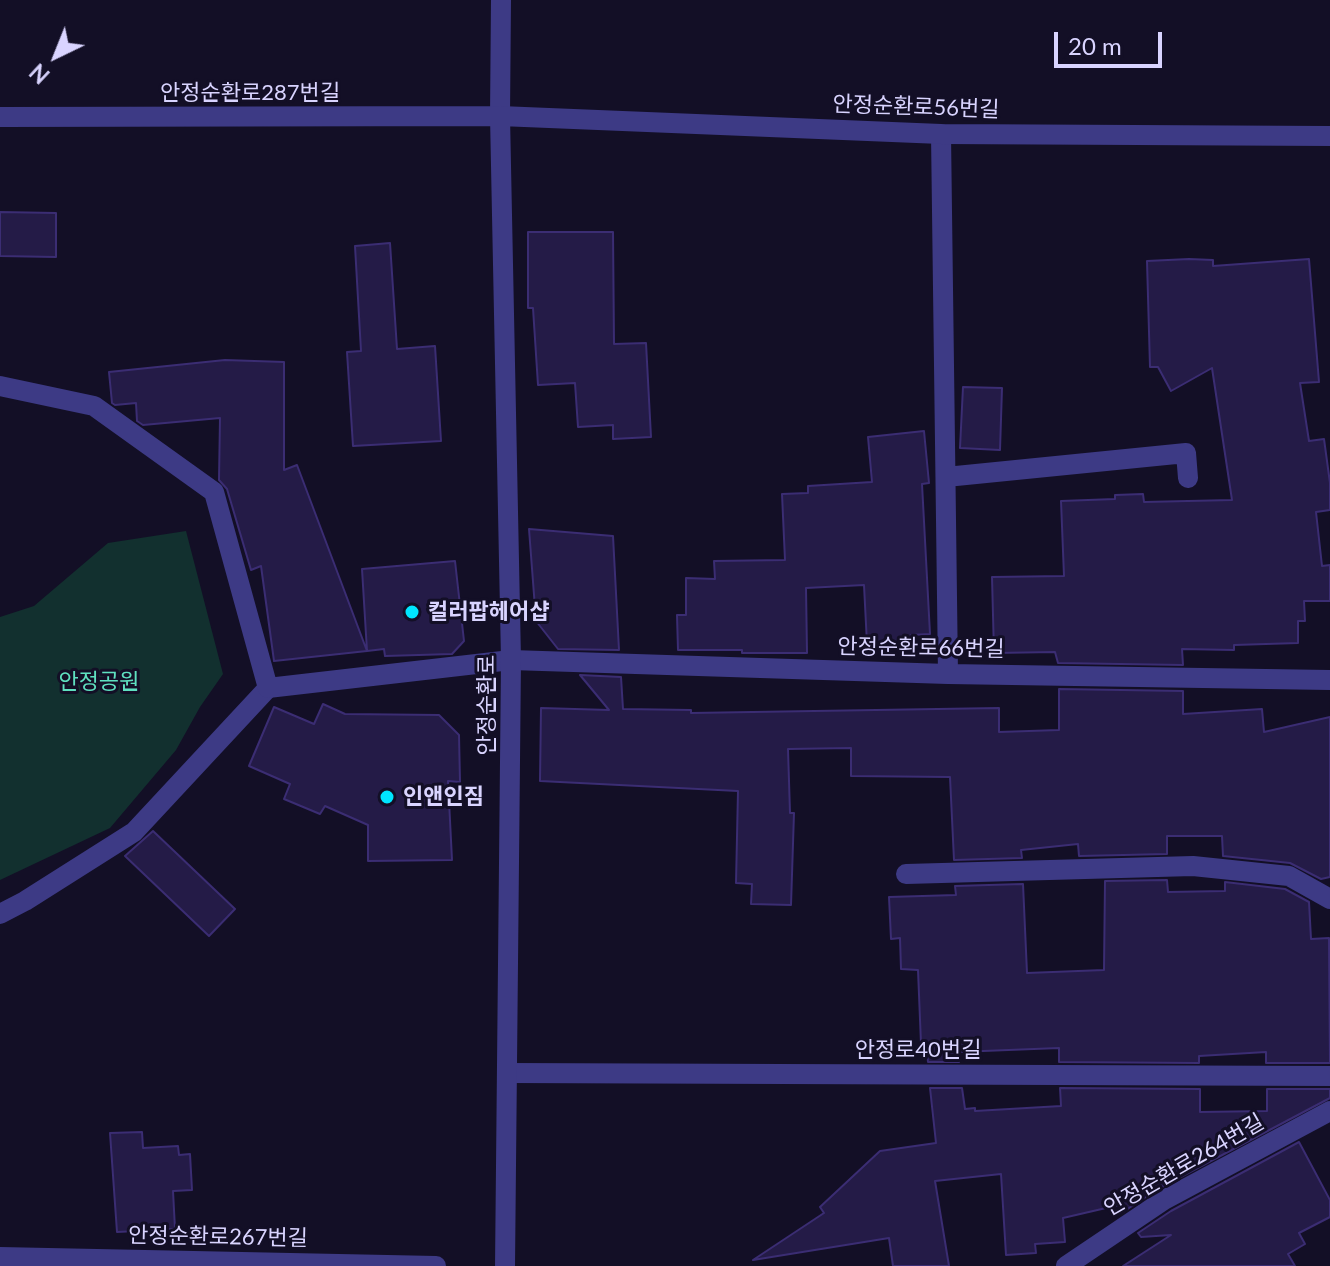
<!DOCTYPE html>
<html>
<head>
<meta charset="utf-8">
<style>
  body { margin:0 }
  #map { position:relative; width:1330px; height:1266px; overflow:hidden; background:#130f26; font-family:Lato,sans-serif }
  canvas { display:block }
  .north { position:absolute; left:16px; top:16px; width:80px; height:80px; -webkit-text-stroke:6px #130f26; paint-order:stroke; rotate:223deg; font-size:22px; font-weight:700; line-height:32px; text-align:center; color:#d9d4ff }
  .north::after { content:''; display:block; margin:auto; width:28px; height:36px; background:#d9d4ff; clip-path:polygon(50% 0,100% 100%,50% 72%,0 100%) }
  .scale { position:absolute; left:1054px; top:32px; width:108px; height:36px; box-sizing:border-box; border:4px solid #d9d4ff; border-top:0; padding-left:10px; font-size:24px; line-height:28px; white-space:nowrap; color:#d9d4ff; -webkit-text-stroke:6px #130f26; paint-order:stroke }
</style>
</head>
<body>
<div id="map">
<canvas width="1330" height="1266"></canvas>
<div class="north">N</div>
<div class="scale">20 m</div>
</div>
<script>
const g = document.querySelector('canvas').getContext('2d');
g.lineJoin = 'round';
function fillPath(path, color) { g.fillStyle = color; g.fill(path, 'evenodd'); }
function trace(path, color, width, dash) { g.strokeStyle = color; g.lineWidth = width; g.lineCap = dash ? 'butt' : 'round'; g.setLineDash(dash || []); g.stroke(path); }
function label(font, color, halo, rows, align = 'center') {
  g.font = font + ' Lato,"Noto Sans KR",sans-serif'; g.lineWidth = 6; g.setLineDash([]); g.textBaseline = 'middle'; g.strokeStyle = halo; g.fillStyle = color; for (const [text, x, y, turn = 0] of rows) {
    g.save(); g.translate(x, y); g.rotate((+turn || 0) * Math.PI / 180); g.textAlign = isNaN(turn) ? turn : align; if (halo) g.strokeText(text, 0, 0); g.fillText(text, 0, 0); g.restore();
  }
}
fillPath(new Path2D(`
  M 186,531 L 223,674 L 200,707 L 176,750 L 110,828 L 0,880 L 0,617 L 34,606 L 108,543 Z`), '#12302f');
const building = new Path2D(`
  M 0,212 L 56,213 L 56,257 L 0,256 Z
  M 528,232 L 613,232 L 614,344 L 646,343 L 651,437 L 613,439 L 613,425 L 578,427 L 575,383 L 538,385 L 533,308 L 528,308 Z
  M 390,243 L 397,349 L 435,346 L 441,441 L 353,446 L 347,352 L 361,351 L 355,246 Z
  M 1189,259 L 1213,260 L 1213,266 L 1309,259 L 1319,382 L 1300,383 L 1309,441 L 1324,439 L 1330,483 L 1330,510 L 1316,512 L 1322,566 L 1330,565 L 1330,601 L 1304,601 L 1305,621 L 1298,621 L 1298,643 L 1234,645 L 1234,650 L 1182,649 L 1183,665 L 1058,663 L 1055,652 L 994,653 L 992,577 L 1064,576 L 1061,501 L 1115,499 L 1115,495 L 1143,494 L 1144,502 L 1232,500 L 1212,368 L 1171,391 L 1158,367 L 1150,367 L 1147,261 Z
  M 225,360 L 284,362 L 284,470 L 297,465 L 367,651 L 274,661 L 261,566 L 251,570 L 227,489 L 219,480 L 220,418 L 143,425 L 137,421 L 136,403 L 115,405 L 112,403 L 109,372 Z
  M 963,387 L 1002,388 L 1000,450 L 960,448 Z
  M 924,431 L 929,483 L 922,484 L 930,634 L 911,635 L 911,643 L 867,644 L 864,585 L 806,588 L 807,653 L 742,653 L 742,650 L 678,650 L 677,615 L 686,615 L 686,578 L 715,579 L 714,561 L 785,560 L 782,494 L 808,493 L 808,486 L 872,482 L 868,437 Z
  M 529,529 L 613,536 L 619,650 L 558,649 L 536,621 Z
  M 455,561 L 464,641 L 452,654 L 385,656 L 384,649 L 367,651 L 362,569 Z
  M 580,675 L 621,677 L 623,709 L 691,710 L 691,713 L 999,708 L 999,732 L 1059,730 L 1059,689 L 1183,691 L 1183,714 L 1262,709 L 1264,732 L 1330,717 L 1330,877 L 1321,879 L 1290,863 L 1223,856 L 1222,836 L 1167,836 L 1167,854 L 1079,856 L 1078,844 L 1021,850 L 1022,858 L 954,860 L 950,777 L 851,776 L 851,748 L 788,749 L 790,813 L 794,813 L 791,905 L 751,904 L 752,884 L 736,883 L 738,791 L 540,781 L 541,708 L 609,710 Z
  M 323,704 L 345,714 L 439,715 L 459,735 L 460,782 L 448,781 L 452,860 L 368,861 L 368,825 L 325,806 L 320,814 L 284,799 L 290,784 L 249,766 L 274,707 L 314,724 Z
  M 153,831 L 235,909 L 209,936 L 125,856 Z
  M 1167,880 L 1168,892 L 1225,891 L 1225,882 L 1285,889 L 1309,902 L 1311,939 L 1329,938 L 1330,1063 L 1266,1063 L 1266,1052 L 1199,1056 L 1199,1063 L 1059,1062 L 1059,1048 L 958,1052 L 959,1062 L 928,1062 L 926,1044 L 921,1044 L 918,970 L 901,969 L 900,938 L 891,939 L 889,897 L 956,895 L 955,886 L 1023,884 L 1027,973 L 1104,970 L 1105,881 Z
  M 930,1088 L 962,1088 L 965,1109 L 975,1108 L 975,1111 L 1061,1106 L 1060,1088 L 1200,1089 L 1200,1112 L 1267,1111 L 1267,1089 L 1330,1089 L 1330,1098 L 1158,1189 L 1123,1212 L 1119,1205 L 1063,1218 L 1065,1242 L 1035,1244 L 1036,1253 L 1006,1255 L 1001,1174 L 935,1181 L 949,1266 L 893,1266 L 889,1238 L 753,1260 L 824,1213 L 820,1207 L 880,1151 L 936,1143 Z
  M 142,1132 L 143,1148 L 178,1146 L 179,1155 L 190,1154 L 192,1190 L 173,1191 L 175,1229 L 117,1232 L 110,1133 Z
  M 1299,1142 L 1330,1200 L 1330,1217 L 1299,1233 L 1305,1244 L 1288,1254 L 1295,1266 L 1123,1266 L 1171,1235 L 1141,1237 L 1138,1233 L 1171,1211 Z`);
fillPath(building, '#241b47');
trace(building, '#3b2d73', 2);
trace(new Path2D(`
  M 0,914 L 25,901 L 134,832 L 268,688`), '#3d3a85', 20);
trace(new Path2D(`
  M 500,116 L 501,0
  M 941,134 L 948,674
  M 0,386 L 94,406 L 214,492 L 268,688 L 511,660 L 948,674 L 1330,680
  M 946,477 L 1186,453 L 1188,478
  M 906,874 L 1193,866 L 1289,876 L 1330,899
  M 507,1073 L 1330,1076
  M 1066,1266 L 1164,1200 L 1330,1111`), '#3d3a85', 20);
trace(new Path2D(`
  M 500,116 L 511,660 L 505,1266
  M 0,117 L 500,116 L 941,134 L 1330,136
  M 0,1257 L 436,1266`), '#3d3a85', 20);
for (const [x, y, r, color] of [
  [412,612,8,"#00e5ff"],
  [387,797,8,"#00e5ff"]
]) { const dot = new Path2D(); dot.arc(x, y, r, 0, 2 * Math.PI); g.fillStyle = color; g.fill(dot); trace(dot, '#130f26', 3); }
label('22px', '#d9d4ff', '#130f26', [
  ["안정순환로287번길",250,93],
  ["안정순환로56번길",916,107,2],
  ["안정순환로66번길",921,648,1],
  ["안정순환로",487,705,-90],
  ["안정로40번길",918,1050],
  ["안정순환로264번길",1184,1165,-30],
  ["안정순환로267번길",218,1237,1]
]);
label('bold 22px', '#d9d4ff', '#130f26', [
  ["컬러팝헤어샵",428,612],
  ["인앤인짐",403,797]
], 'left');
label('22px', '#5fe0c0', '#130f26', [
  ["안정공원",99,682]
]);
</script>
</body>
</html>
